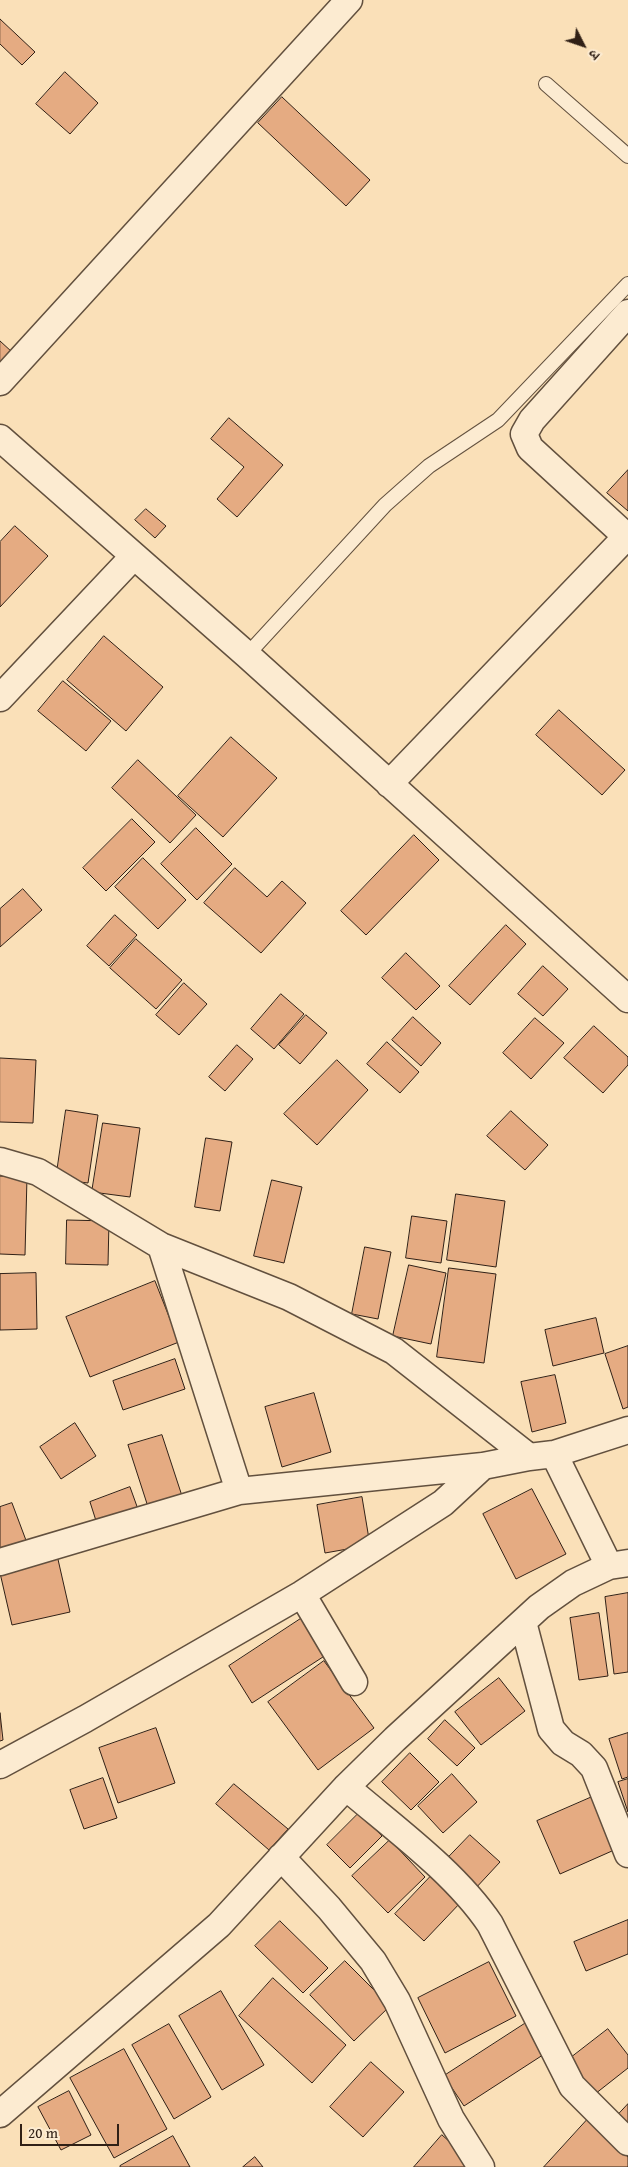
<!DOCTYPE html>
<html>
<head>
<meta charset="utf-8">
<style>
  body { margin:0 }
  #map { position:relative; width:628px; height:2167px; overflow:hidden; background:#fae0b8; font-family:"Gentium Book Plus","Noto Serif Devanagari",serif }
  canvas { display:block }
  .north { position:absolute; left:558px; top:20px; width:50px; height:50px; -webkit-text-stroke:4px #fcebd1; paint-order:stroke; rotate:131deg; font-size:14px; font-weight:700; line-height:20px; text-align:center; color:#302016 }
  .north::after { content:''; display:block; margin:auto; width:18px; height:22px; background:#302016; clip-path:polygon(50% 0,100% 100%,50% 72%,0 100%) }
  .scale { position:absolute; left:20px; top:2124px; width:99px; height:22px; box-sizing:border-box; border:2px solid #302016; border-top:0; padding-left:6px; font-size:15px; line-height:18px; white-space:nowrap; color:#302016; -webkit-text-stroke:4px #fcebd1; paint-order:stroke }
</style>
</head>
<body>
<div id="map">
<canvas width="628" height="2167"></canvas>
<div class="north">उ</div>
<div class="scale">20 m</div>
</div>
<script>
const g = document.querySelector('canvas').getContext('2d');
g.lineJoin = 'round';
function fillPath(path, color) { g.fillStyle = color; g.fill(path, 'evenodd'); }
function trace(path, color, width, dash) { g.strokeStyle = color; g.lineWidth = width; g.lineCap = dash ? 'butt' : 'round'; g.setLineDash(dash || []); g.stroke(path); }
const building = new Path2D(`
  M 0,19 L 35,52 L 22,65 L 0,44 Z
  M 65,72 L 98,103 L 70,134 L 36,104 Z
  M 282,97 L 370,180 L 346,206 L 258,123 Z
  M 0,341 L 12,352 L 0,365 Z
  M 229,418 L 283,465 L 237,517 L 217,499 L 244,467 L 211,439 Z
  M 628,470 L 628,511 L 607,493 Z
  M 146,509 L 166,526 L 155,538 L 135,520 Z
  M 15,526 L 48,556 L 0,607 L 0,542 Z
  M 104,636 L 163,687 L 126,731 L 67,680 Z
  M 63,681 L 111,721 L 86,751 L 38,711 Z
  M 559,710 L 625,770 L 602,795 L 536,735 Z
  M 231,737 L 277,778 L 223,837 L 178,796 Z
  M 138,760 L 196,815 L 170,843 L 112,788 Z
  M 132,819 L 155,842 L 106,891 L 83,868 Z
  M 196,828 L 232,864 L 197,900 L 161,864 Z
  M 414,835 L 439,860 L 366,935 L 341,911 Z
  M 143,858 L 186,900 L 158,929 L 115,887 Z
  M 235,868 L 267,897 L 282,881 L 306,903 L 261,953 L 204,903 Z
  M 23,889 L 42,910 L 0,947 L 0,909 Z
  M 115,915 L 137,935 L 109,966 L 87,946 Z
  M 506,925 L 526,944 L 470,1005 L 449,986 Z
  M 136,939 L 182,980 L 156,1009 L 110,968 Z
  M 406,953 L 440,986 L 416,1010 L 382,978 Z
  M 543,966 L 568,989 L 543,1016 L 518,994 Z
  M 184,983 L 207,1004 L 179,1035 L 156,1015 Z
  M 281,994 L 304,1014 L 274,1049 L 251,1029 Z
  M 306,1015 L 327,1033 L 300,1064 L 279,1045 Z
  M 413,1017 L 441,1043 L 421,1066 L 392,1040 Z
  M 535,1018 L 564,1043 L 531,1079 L 503,1053 Z
  M 594,1026 L 628,1057 L 628,1065 L 603,1093 L 564,1058 Z
  M 387,1042 L 419,1072 L 400,1093 L 367,1064 Z
  M 237,1045 L 253,1059 L 225,1091 L 209,1077 Z
  M 0,1058 L 36,1060 L 33,1123 L 0,1122 Z
  M 337,1060 L 368,1090 L 317,1145 L 284,1114 Z
  M 66,1110 L 98,1115 L 88,1183 L 56,1179 Z
  M 511,1111 L 548,1145 L 525,1170 L 487,1136 Z
  M 103,1123 L 140,1128 L 130,1197 L 92,1192 Z
  M 206,1138 L 232,1142 L 220,1211 L 195,1207 Z
  M 0,1176 L 27,1177 L 25,1255 L 0,1254 Z
  M 272,1180 L 302,1187 L 284,1263 L 254,1256 Z
  M 456,1194 L 505,1201 L 496,1267 L 447,1260 Z
  M 412,1216 L 447,1221 L 441,1263 L 406,1258 Z
  M 67,1220 L 109,1221 L 108,1265 L 66,1264 Z
  M 365,1247 L 391,1252 L 378,1319 L 352,1314 Z
  M 409,1265 L 446,1273 L 431,1344 L 393,1336 Z
  M 449,1268 L 496,1274 L 484,1363 L 437,1357 Z
  M 36,1273 L 37,1329 L 0,1330 L 0,1274 Z
  M 155,1281 L 179,1342 L 90,1377 L 66,1317 Z
  M 596,1318 L 604,1353 L 553,1366 L 545,1330 Z
  M 628,1346 L 628,1407 L 623,1409 L 605,1354 Z
  M 175,1359 L 185,1389 L 123,1410 L 113,1381 Z
  M 555,1375 L 566,1423 L 532,1432 L 521,1382 Z
  M 314,1393 L 331,1452 L 282,1467 L 265,1407 Z
  M 75,1423 L 96,1456 L 61,1479 L 40,1447 Z
  M 162,1435 L 184,1502 L 150,1513 L 128,1445 Z
  M 130,1487 L 139,1512 L 98,1527 L 90,1502 Z
  M 532,1489 L 566,1554 L 516,1579 L 483,1514 Z
  M 362,1497 L 370,1545 L 325,1553 L 317,1505 Z
  M 12,1503 L 27,1543 L 0,1553 L 0,1507 Z
  M 57,1555 L 70,1612 L 12,1625 L 0,1573 Z
  M 628,1593 L 628,1672 L 614,1674 L 605,1597 Z
  M 599,1613 L 608,1676 L 579,1680 L 570,1618 Z
  M 302,1618 L 326,1655 L 252,1703 L 229,1666 Z
  M 324,1661 L 374,1728 L 318,1770 L 268,1702 Z
  M 499,1678 L 525,1711 L 481,1745 L 455,1712 Z
  M 0,1713 L 3,1740 L 0,1741 Z
  M 445,1720 L 475,1748 L 457,1766 L 428,1739 Z
  M 156,1728 L 175,1783 L 118,1803 L 99,1748 Z
  M 628,1733 L 628,1777 L 622,1779 L 609,1739 Z
  M 410,1753 L 439,1782 L 411,1810 L 382,1782 Z
  M 452,1774 L 477,1802 L 443,1833 L 418,1806 Z
  M 103,1778 L 117,1818 L 84,1829 L 70,1790 Z
  M 628,1779 L 628,1812 L 618,1782 Z
  M 234,1784 L 288,1829 L 269,1850 L 216,1804 Z
  M 599,1794 L 621,1847 L 560,1874 L 537,1821 Z
  M 359,1813 L 382,1836 L 350,1868 L 327,1845 Z
  M 470,1835 L 500,1862 L 474,1890 L 444,1862 Z
  M 390,1840 L 425,1877 L 388,1913 L 352,1876 Z
  M 433,1874 L 462,1901 L 424,1941 L 395,1914 Z
  M 628,1920 L 628,1954 L 586,1971 L 574,1942 Z
  M 280,1921 L 328,1968 L 303,1993 L 255,1946 Z
  M 345,1961 L 390,2006 L 354,2041 L 310,1995 Z
  M 489,1962 L 516,2016 L 445,2053 L 418,1998 Z
  M 273,1978 L 346,2045 L 312,2083 L 239,2016 Z
  M 221,1991 L 264,2065 L 222,2090 L 179,2016 Z
  M 529,2021 L 549,2051 L 464,2106 L 444,2076 Z
  M 169,2024 L 211,2097 L 174,2119 L 132,2045 Z
  M 608,2029 L 628,2055 L 628,2068 L 595,2094 L 568,2060 Z
  M 124,2049 L 167,2129 L 114,2158 L 70,2078 Z
  M 371,2062 L 404,2092 L 363,2137 L 330,2107 Z
  M 69,2091 L 91,2135 L 61,2150 L 38,2107 Z
  M 628,2104 L 628,2126 L 617,2116 Z
  M 587,2120 L 628,2157 L 628,2167 L 544,2167 Z
  M 442,2135 L 474,2163 L 470,2167 L 414,2167 Z
  M 173,2136 L 190,2167 L 120,2167 L 120,2166 Z
  M 255,2157 L 263,2167 L 243,2167 Z`);
fillPath(building, '#e5ab82');
trace(building, '#302016', 1);
const lane = new Path2D(`
  M 546,84 L 628,156
  M 247,655 L 385,505 L 429,466 L 498,420 L 628,284`);
const street = new Path2D(`
  M 628,313 L 532,420 L 524,434 L 530,448 L 628,538
  M 0,382 L 349,0
  M 0,438 L 247,655 L 628,999
  M 0,698 L 133,557
  M 389,784 L 627,536
  M 0,1161 L 38,1172 L 161,1246 L 289,1297 L 394,1351 L 529,1457
  M 161,1246 L 239,1491
  M 554,1454 L 609,1566
  M 0,1562 L 239,1491 L 483,1466 L 529,1457 L 554,1454 L 628,1430
  M 302,1594 L 354,1682
  M 523,1622 L 551,1729 L 563,1743 L 581,1754 L 594,1768 L 628,1854
  M 0,1765 L 85,1719 L 302,1594 L 443,1503 L 483,1466
  M 346,1787 C 394,1828 455,1872 490,1924 L 572,2086 L 628,2142
  M 281,1857 L 329,1908 L 373,1961 L 397,2001 L 451,2119 L 481,2167
  M 0,2114 L 219,1925 L 346,1787 L 395,1739 L 539,1607 L 573,1583 L 609,1566 L 628,1563`);
trace(lane, '#62503e', 16);
trace(street, '#62503e', 29);
trace(lane, '#fcebd1', 14);
trace(street, '#fcebd1', 26);
</script>
</body>
</html>
